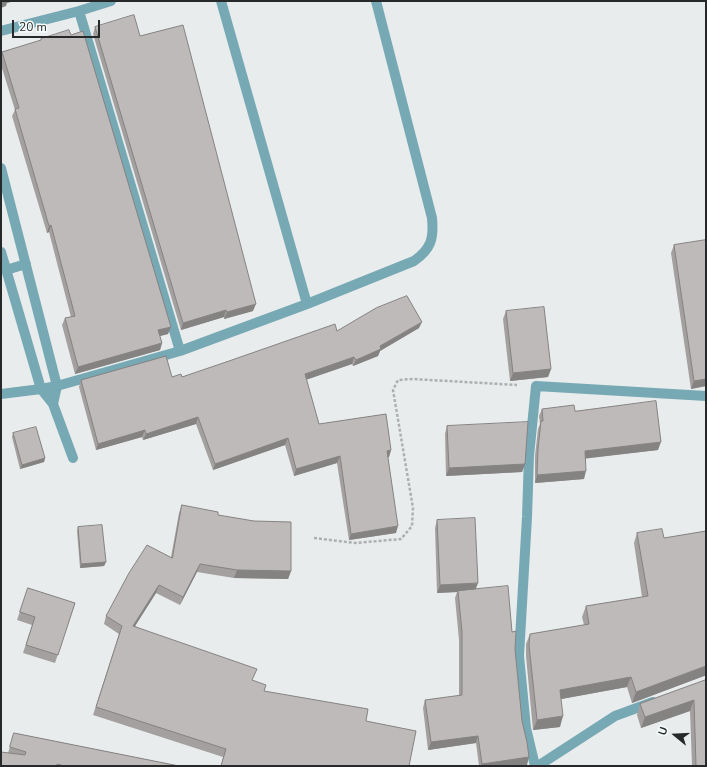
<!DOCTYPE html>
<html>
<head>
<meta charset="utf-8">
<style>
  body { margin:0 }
  #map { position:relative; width:707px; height:767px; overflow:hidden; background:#e8eced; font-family:"Nunito Sans",sans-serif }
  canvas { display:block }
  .frame { position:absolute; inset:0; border:2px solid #272829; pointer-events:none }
  .north { position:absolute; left:655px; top:715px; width:40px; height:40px; -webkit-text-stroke:3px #f5fafb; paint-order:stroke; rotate:288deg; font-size:11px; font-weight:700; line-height:16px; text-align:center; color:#272829 }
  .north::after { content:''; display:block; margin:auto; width:14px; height:18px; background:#272829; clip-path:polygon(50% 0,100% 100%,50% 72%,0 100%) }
  .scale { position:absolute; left:12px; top:20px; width:88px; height:18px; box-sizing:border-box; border:2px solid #272829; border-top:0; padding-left:5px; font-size:12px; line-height:14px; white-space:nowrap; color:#272829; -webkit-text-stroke:3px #f5fafb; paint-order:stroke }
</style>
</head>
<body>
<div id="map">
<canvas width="707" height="767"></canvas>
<div class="frame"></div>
<div class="north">U</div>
<div class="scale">20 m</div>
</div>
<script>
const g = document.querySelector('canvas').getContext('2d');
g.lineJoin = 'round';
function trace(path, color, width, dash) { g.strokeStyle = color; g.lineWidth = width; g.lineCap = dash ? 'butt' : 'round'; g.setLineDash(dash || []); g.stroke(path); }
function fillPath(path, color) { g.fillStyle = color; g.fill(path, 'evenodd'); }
trace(new Path2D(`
  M 314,538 L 355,543 L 401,539 L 412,526 L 413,508 L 393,390 L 398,380 L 413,379 L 517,385`), '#adb0b1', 2.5, [3, 2]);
trace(new Path2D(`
  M 221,1 L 307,304
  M 79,11 L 180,351
  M 1,31 L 79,11 L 111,1
  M 1,168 L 57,386 L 53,404
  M 1,252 L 41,389 L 53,404 L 73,458
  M 6,270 L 26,264
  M 1,394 L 41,389 L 57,386 L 180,351 L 307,304 L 414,261 C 431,249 434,239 432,218 L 376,1
  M 535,766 L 526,728 L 519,656 L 527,517 L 529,456 L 536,386 L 706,396
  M 538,766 L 615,716 L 653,702`), '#77a9b4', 10);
fillPath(new Path2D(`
  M 95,27 L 140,36 L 253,311 L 224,319 L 224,317 L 181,330 L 93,34 Z
  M 41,39 L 168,334 L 160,336 L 162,343 L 160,350 L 75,374 L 62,325 L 65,318 L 71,317 L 49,232 L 47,233 L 12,116 L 15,110 L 1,65 L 1,54 L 2,52 L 40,41 Z
  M 706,240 L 706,386 L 691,389 L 671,253 L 674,245 Z
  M 506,311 L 551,369 L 548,377 L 510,381 L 503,319 Z
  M 419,328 L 380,351 L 378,356 L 353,366 L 352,364 L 306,380 L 319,424 L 391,450 L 389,457 L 388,457 L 396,533 L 349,540 L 337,463 L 294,476 L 285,445 L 213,470 L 196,424 L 143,440 L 142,437 L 96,450 L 79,387 L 81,380 L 182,377 L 337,331 Z
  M 542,409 L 575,411 L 658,450 L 586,458 L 584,479 L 535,483 L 535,456 L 538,429 L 540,424 L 539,416 Z
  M 447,426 L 525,464 L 522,472 L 446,476 L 445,434 Z
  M 13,433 L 45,458 L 44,462 L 20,469 L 12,437 Z
  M 182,505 L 218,515 L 291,571 L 288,579 L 234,578 L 197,572 L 180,605 L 156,593 L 135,626 L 253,680 L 264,691 L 366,721 L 409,766 L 221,766 L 223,757 L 93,715 L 119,634 L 104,624 L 106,616 L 171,557 L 179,513 Z
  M 437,520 L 476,589 L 512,632 L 515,649 L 527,765 L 521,766 L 479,766 L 476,743 L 428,750 L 423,708 L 425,700 L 459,696 L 459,640 L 455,598 L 457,592 L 437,593 L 435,528 Z
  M 78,527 L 106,562 L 104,566 L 80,568 L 77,531 Z
  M 706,531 L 706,676 L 704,676 L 632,703 L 627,687 L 561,699 L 560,727 L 533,730 L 526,656 L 526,644 L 530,634 L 584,625 L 582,617 L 586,606 L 642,597 L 634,543 L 637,533 L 664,538 Z
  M 28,588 L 75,603 L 55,663 L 23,653 L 32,625 L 17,620 Z
  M 706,680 L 706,766 L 692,766 L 690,711 L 641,728 L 637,715 L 640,704 Z
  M 14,733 L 179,766 L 1,766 L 8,753 Z`), '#a3a09f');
fillPath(new Path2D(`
  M 5,1 L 15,1 L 7,3 L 6,6 L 1,8 L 1,3 Z
  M 51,225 L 49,232 L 47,233 L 49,226 Z
  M 256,304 L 253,311 L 224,319 L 227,312 Z
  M 226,310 L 224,317 L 181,330 L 183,323 Z
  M 422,322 L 419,328 L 380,351 L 378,356 L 353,366 L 356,360 Z
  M 171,327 L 168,334 L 156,337 L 158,330 Z
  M 162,343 L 160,350 L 75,374 L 78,367 Z
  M 354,357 L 352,364 L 302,381 L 305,374 Z
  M 551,369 L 548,377 L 510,381 L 513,373 Z
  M 706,379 L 706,386 L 691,389 L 694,381 Z
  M 198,417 L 196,424 L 143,440 L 146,434 Z
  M 145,430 L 142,437 L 96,450 L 98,444 Z
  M 288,438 L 285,445 L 213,470 L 215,464 Z
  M 661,442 L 658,450 L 582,459 L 585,451 Z
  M 391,450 L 389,457 L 385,458 L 387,451 Z
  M 340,456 L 337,463 L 294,476 L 296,469 Z
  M 45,458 L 44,462 L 20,469 L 22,465 Z
  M 525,464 L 522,472 L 446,476 L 449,468 Z
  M 586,471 L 584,479 L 535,483 L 537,475 Z
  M 398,526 L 396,533 L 349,540 L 351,534 Z
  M 106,562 L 104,566 L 80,568 L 81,564 Z
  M 200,564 L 197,572 L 180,605 L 183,597 Z
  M 237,570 L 291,571 L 288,579 L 234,578 Z
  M 478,583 L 475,591 L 458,591 L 457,592 L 437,593 L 440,585 Z
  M 159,585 L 156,593 L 130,634 L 133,626 Z
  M 706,666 L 706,676 L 704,676 L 632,703 L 636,692 Z
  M 631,677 L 627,687 L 556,700 L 560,690 Z
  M 694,700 L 690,711 L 641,728 L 645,717 Z
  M 563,716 L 560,727 L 533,730 L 537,720 Z
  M 478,736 L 476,743 L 428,750 L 431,742 Z
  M 529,757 L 527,765 L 521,766 L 481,766 L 482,764 Z`), '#858282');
const building = new Path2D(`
  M 1,1 L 7,1 L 1,3 Z
  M 134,15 L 140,36 L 183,25 L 256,304 L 227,312 L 226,310 L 183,323 L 95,27 Z
  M 69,30 L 71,35 L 83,31 L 171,327 L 158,330 L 162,343 L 78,367 L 65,318 L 75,316 L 51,225 L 49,226 L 15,109 L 19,108 L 2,52 L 41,40 L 41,39 Z
  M 706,240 L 706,379 L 694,381 L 674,245 Z
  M 407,296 L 422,322 L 380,346 L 381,349 L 356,360 L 354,357 L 305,374 L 319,424 L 386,414 L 391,450 L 387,451 L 398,526 L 351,534 L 340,456 L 296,469 L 288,438 L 215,464 L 198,417 L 146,434 L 145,430 L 98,444 L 81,380 L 166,356 L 172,377 L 181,374 L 182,377 L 229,361 L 335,324 L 337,331 L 376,308 Z
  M 544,307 L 551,369 L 513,373 L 506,311 Z
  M 656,401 L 661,442 L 585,451 L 586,471 L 537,475 L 538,449 L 541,421 L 543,421 L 542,409 L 574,405 L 575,411 Z
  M 528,422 L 525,464 L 449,468 L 447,426 Z
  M 36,427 L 45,458 L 22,465 L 13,433 Z
  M 182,505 L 218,512 L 218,515 L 254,521 L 291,522 L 291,571 L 237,570 L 200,564 L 183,597 L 159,585 L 133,626 L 257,669 L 252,680 L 266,685 L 264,691 L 368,709 L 366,721 L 416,731 L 409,766 L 221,766 L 226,749 L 96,707 L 122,626 L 106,616 L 129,573 L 147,545 L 172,558 Z
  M 475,518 L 478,583 L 440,585 L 437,520 Z
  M 102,525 L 106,562 L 81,564 L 78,527 Z
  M 662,529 L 664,538 L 706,531 L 706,666 L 636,692 L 631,677 L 560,690 L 563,716 L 537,720 L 529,645 L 530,634 L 589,624 L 586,606 L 648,596 L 637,533 Z
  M 508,586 L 512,632 L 516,631 L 515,649 L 522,721 L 527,742 L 529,757 L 482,764 L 478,736 L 431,742 L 425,700 L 462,695 L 462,632 L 458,591 Z
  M 28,588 L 75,603 L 58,655 L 26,645 L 35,617 L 20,612 Z
  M 706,680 L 706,766 L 696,766 L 694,700 L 645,717 L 640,704 Z
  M 14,733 L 179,766 L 64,766 L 57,764 L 57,766 L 1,766 L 1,752 L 25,755 L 26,752 L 10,747 Z`);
fillPath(building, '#bebab9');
trace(building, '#858282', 1);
</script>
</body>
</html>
